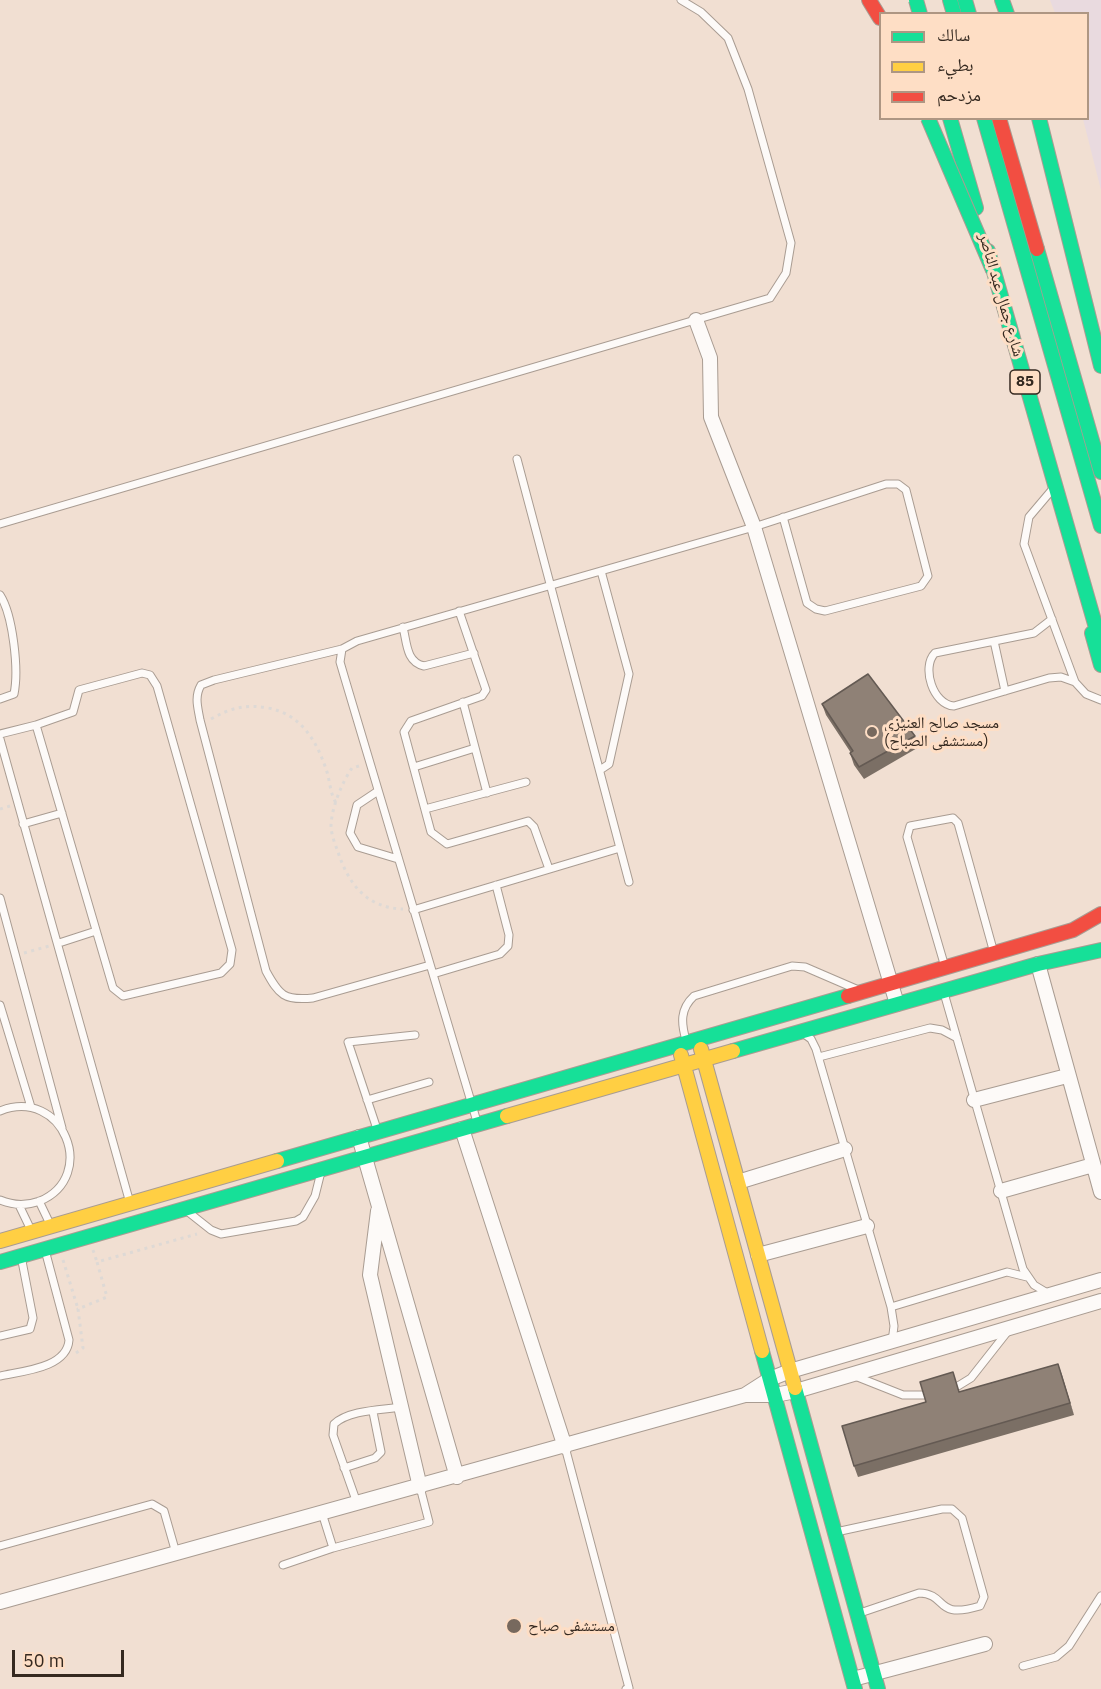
<!DOCTYPE html>
<html>
<head>
<meta charset="utf-8">
<style>
  body { margin:0 }
  #map { position:relative; width:1101px; height:1689px; overflow:hidden; background:#f1dfd2; font-family:"IBM Plex Sans","Noto Naskh Arabic",sans-serif }
  canvas { display:block }
  .legend { position:absolute; left:879px; top:12px; width:210px; height:108px; box-sizing:border-box; background:#fedec5; border:2px solid #ae9683; margin:0; padding:8px 10px; list-style:none; font-size:18px; color:#352920 }
  .legend li { display:flex; align-items:center; gap:12px; height:30px }
  .legend b { width:30px; border:2px solid #ae9683 }
  .scale { position:absolute; left:12px; top:1650px; width:112px; height:27px; box-sizing:border-box; border:3px solid #352920; border-top:0; padding-left:8px; font-size:18px; line-height:21px; white-space:nowrap; color:#352920; -webkit-text-stroke:4px #fedec5; paint-order:stroke }
</style>
</head>
<body>
<div id="map">
<canvas width="1101" height="1689"></canvas>
<ul class="legend">
<li><b style="height:8px;background:#16e098"></b>سالك</li>
<li><b style="height:8px;background:#ffcf43"></b>بطيء</li>
<li><b style="height:8px;background:#f24e42"></b>مزدحم</li>
</ul>
<div class="scale">50 m</div>
</div>
<script>
const g = document.querySelector('canvas').getContext('2d');
g.lineJoin = 'round';
function fillPath(path, color) { g.fillStyle = color; g.fill(path, 'evenodd'); }
function trace(path, color, width, dash) { g.strokeStyle = color; g.lineWidth = width; g.lineCap = dash ? 'butt' : 'round'; g.setLineDash(dash || []); g.stroke(path); }
function label(font, color, halo, rows, align = 'center') {
  g.font = font + ' "IBM Plex Sans","Noto Naskh Arabic",sans-serif'; g.lineWidth = 6; g.setLineDash([]); g.textBaseline = 'middle'; g.strokeStyle = halo; g.fillStyle = color; for (const [text, x, y, turn = 0] of rows) {
    g.save(); g.translate(x, y); g.rotate((+turn || 0) * Math.PI / 180); g.textAlign = isNaN(turn) ? turn : align; if (halo) g.strokeText(text, 0, 0); g.fillText(text, 0, 0); g.restore();
  }
}
fillPath(new Path2D(`
  M 1050,0 L 1101,0 L 1101,190 L 1083,119 L 1088,118 L 1088,14 L 1055,13 Z`), '#e9dadf');
const lane = new Path2D(`
  M 517,459 L 629,882
  M 1051,491 L 1029,517 L 1024,544 L 1075,682 L 1086,694 L 1101,700
  M 0,524 L 770,298 L 786,273 L 791,243 L 748,89 L 728,38 L 701,12 L 681,0
  M 0,595 C 13,615 19,670 14,694 L 0,699
  M 459,611 L 486,690 L 482,696 L 411,721 L 404,732 L 431,832 L 447,844 L 528,821 L 534,827 L 549,869
  M 1052,619 L 1034,633 L 935,653 C 921,667 933,705 954,706 L 1049,678 L 1061,677 L 1075,682
  M 403,627 C 407,643 406,662 424,666 L 474,653
  M 994,641 L 1005,691
  M 342,649 L 214,680 L 201,685 C 194,697 198,708 200,720 L 266,971 C 279,995 284,1001 313,998 L 430,965
  M 142,673 L 150,675 L 157,686 L 232,950 L 230,964 L 221,973 L 123,996 L 113,988 L 36,725 L 73,712 L 79,690 Z
  M 463,702 L 487,793
  M 0,734 L 36,725
  M 0,739 L 130,1203
  M 414,767 L 475,748
  M 600,770 L 609,764 L 629,674 L 601,571
  M 378,791 L 357,805 L 350,833 L 358,847 L 398,859
  M 425,809 L 526,782
  M 23,824 L 62,813
  M 0,898 L 62,1128
  M 413,910 L 620,848
  M 59,943 L 96,931
  M 945,967 L 907,837 L 910,826 L 953,818 L 958,823 L 994,953
  M 433,974 L 500,954 L 508,946 L 509,935 L 496,885
  M 944,993 L 1023,1269 L 1034,1285 L 1049,1294
  M 0,1005 L 31,1107
  M 804,1034 L 811,1039 L 816,1049 L 891,1307 L 894,1326 L 892,1342
  M 686,1040 C 681,1023 680,1009 694,996 L 792,966 L 805,967 L 856,989
  M 819,1057 L 930,1028 L 942,1030 L 957,1038
  M 367,1100 L 429,1082
  M 0,1111 C 63,1086 99,1176 40,1201 C 26,1206 14,1206 0,1200
  M 478,1125 L 345,679 L 340,662 L 342,649 L 357,641 L 754,527 L 886,484 L 898,484 L 906,490 L 928,576 L 921,586 L 825,611 L 816,609 L 807,603 L 783,517
  M 378,1132 L 348,1042 L 415,1035
  M 39,1201 L 50,1224
  M 19,1205 L 31,1230
  M 187,1211 L 211,1230 L 221,1234 L 296,1221 L 303,1217 L 315,1196 L 321,1172
  M 891,1307 L 1007,1272 L 1027,1277
  M 0,1336 L 30,1329 L 33,1318 L 21,1256
  M 0,1376 C 23,1371 67,1368 69,1340 L 45,1250
  M 855,1376 L 903,1395 L 925,1395
  M 958,1386 L 971,1378 L 1008,1331
  M 565,1447 L 629,1688 L 626,1689
  M 344,1468 L 375,1458 L 381,1452 L 373,1412
  M 357,1503 L 333,1435 L 334,1424 C 349,1410 381,1410 401,1407
  M 322,1513 L 333,1548
  M 836,1532 L 942,1509 L 952,1509 L 962,1518 L 984,1597 L 980,1606 C 933,1620 949,1594 919,1593 L 860,1613
  M 0,1546 L 152,1504 L 164,1511 L 176,1553
  M 283,1565 L 333,1548 L 429,1522 L 420,1487
  M 1023,1666 L 1056,1657 L 1069,1646 L 1101,1596`);
const street = new Path2D(`
  M 696,320 L 710,358 L 711,417 L 754,527 L 897,1004
  M 1038,964 L 1101,1192
  M 974,1100 L 1067,1076
  M 462,1129 L 565,1447
  M 359,1137 L 457,1477
  M 738,1182 L 845,1149
  M 1001,1191 L 1093,1165
  M 378,1211 L 370,1275 L 420,1487
  M 758,1255 L 867,1226
  M 745,1395 L 770,1379 L 790,1371 L 1101,1280
  M 0,1602 L 745,1395 L 775,1395 L 796,1391 L 1101,1301
  M 853,1679 L 985,1644`);
const fast = new Path2D(`
  M 950,0 L 954,14
  M 965,0 L 969,14
  M 1002,0 L 1007,14
  M 950,118 L 976,208
  M 984,118 L 1101,526
  M 1039,118 L 1101,366
  M 1037,249 L 1101,472
  M 988,251 L 1101,645
  M 1092,633 L 1101,665
  M 733,1051 L 1038,964 L 1101,950
  M 277,1161 L 848,996
  M 0,1262 L 507,1116
  M 762,1351 L 855,1689
  M 795,1388 L 878,1689`);
const slow = new Path2D(`
  M 701,1049 L 795,1388
  M 681,1055 L 762,1351
  M 507,1116 L 733,1051
  M 0,1241 L 277,1161`);
const jam = new Path2D(`
  M 869,0 L 880,18
  M 999,118 L 1037,249
  M 848,996 L 1073,930 L 1101,914`);
trace(lane, '#a99c92', 9);
trace(street, '#a99c92', 16);
trace(fast, '#a99c92', 16);
trace(slow, '#a99c92', 16);
trace(jam, '#a99c92', 16);
trace(new Path2D(`
  M 211,719 C 230,708 246,704 268,708 C 301,714 317,741 327,772 C 330,782 330,793 336,803
  M 359,766 L 352,768 C 342,783 332,806 331,825 C 331,834 335,844 338,852 C 349,885 367,908 403,909
  M 0,809 L 10,806
  M 24,953 L 49,946
  M 93,1250 L 97,1262
  M 63,1260 L 78,1309
  M 76,1353 L 83,1348 L 78,1309 L 107,1297 L 97,1262 L 197,1234`), '#ded9d5', 3, [3, 4.5]);
trace(lane, '#fdfaf8', 7);
trace(street, '#fdfaf8', 14);
trace(fast, '#16e098', 14);
trace(slow, '#ffcf43', 14);
trace(jam, '#f24e42', 14);
const fastBridge = new Path2D(`
  M 916,0 L 920,14
  M 928,118 L 993,270`);
trace(fastBridge, '#a99c92', 16, []);
trace(fastBridge, '#16e098', 14);
fillPath(new Path2D(`
  M 822,704 L 915,736 L 919,747 L 864,779 L 854,765 L 850,753 L 851,753 L 826,715 Z
  M 1058,1364 L 1074,1415 L 858,1477 L 854,1466 L 926,1402 L 953,1372 L 959,1392 Z`), '#7b6f65');
fillPath(new Path2D(`
  M 1058,1364 L 1062,1375 L 1074,1415 L 1070,1403 Z`), '#645a53');
const building = new Path2D(`
  M 868,674 L 915,736 L 859,767 L 850,753 L 853,751 L 822,704 Z
  M 1058,1364 L 1070,1403 L 854,1466 L 842,1426 L 926,1402 L 920,1382 L 953,1372 L 959,1392 Z`);
fillPath(building, '#8f8176');
trace(building, '#645a53', 1.5);
for (const [x, y, r, color] of [
  [872,732,6,"#77695e"],
  [514,1626,8,"#77695e"]
]) { const dot = new Path2D(); dot.arc(x, y, r, 0, 2 * Math.PI); g.fillStyle = color; g.fill(dot); trace(dot, '#fedec5', 2); }
for (const [x, y, w] of [
  [1025,382,30]
]) { const box = new Path2D(); box.roundRect(x - w / 2, y - 12, w, 24, 4.5); g.fillStyle = '#fedec5'; g.fill(box); trace(box, '#352920', 1.5); }
label('bold 15px', '#352920', null, [
  ["85",1025,382]
]);
label('16px', '#352920', '#fedec5', [
  ["شارع جمال عبد الناصر",1001,295,74]
]);
label('16px', '#352920', '#fedec5', [
  ["مسجد صالح العنيزي",884,723],
  ["(مستشفى الصباح)",884,741],
  ["مستشفى صباح",528,1626]
], 'left');
</script>
</body>
</html>
